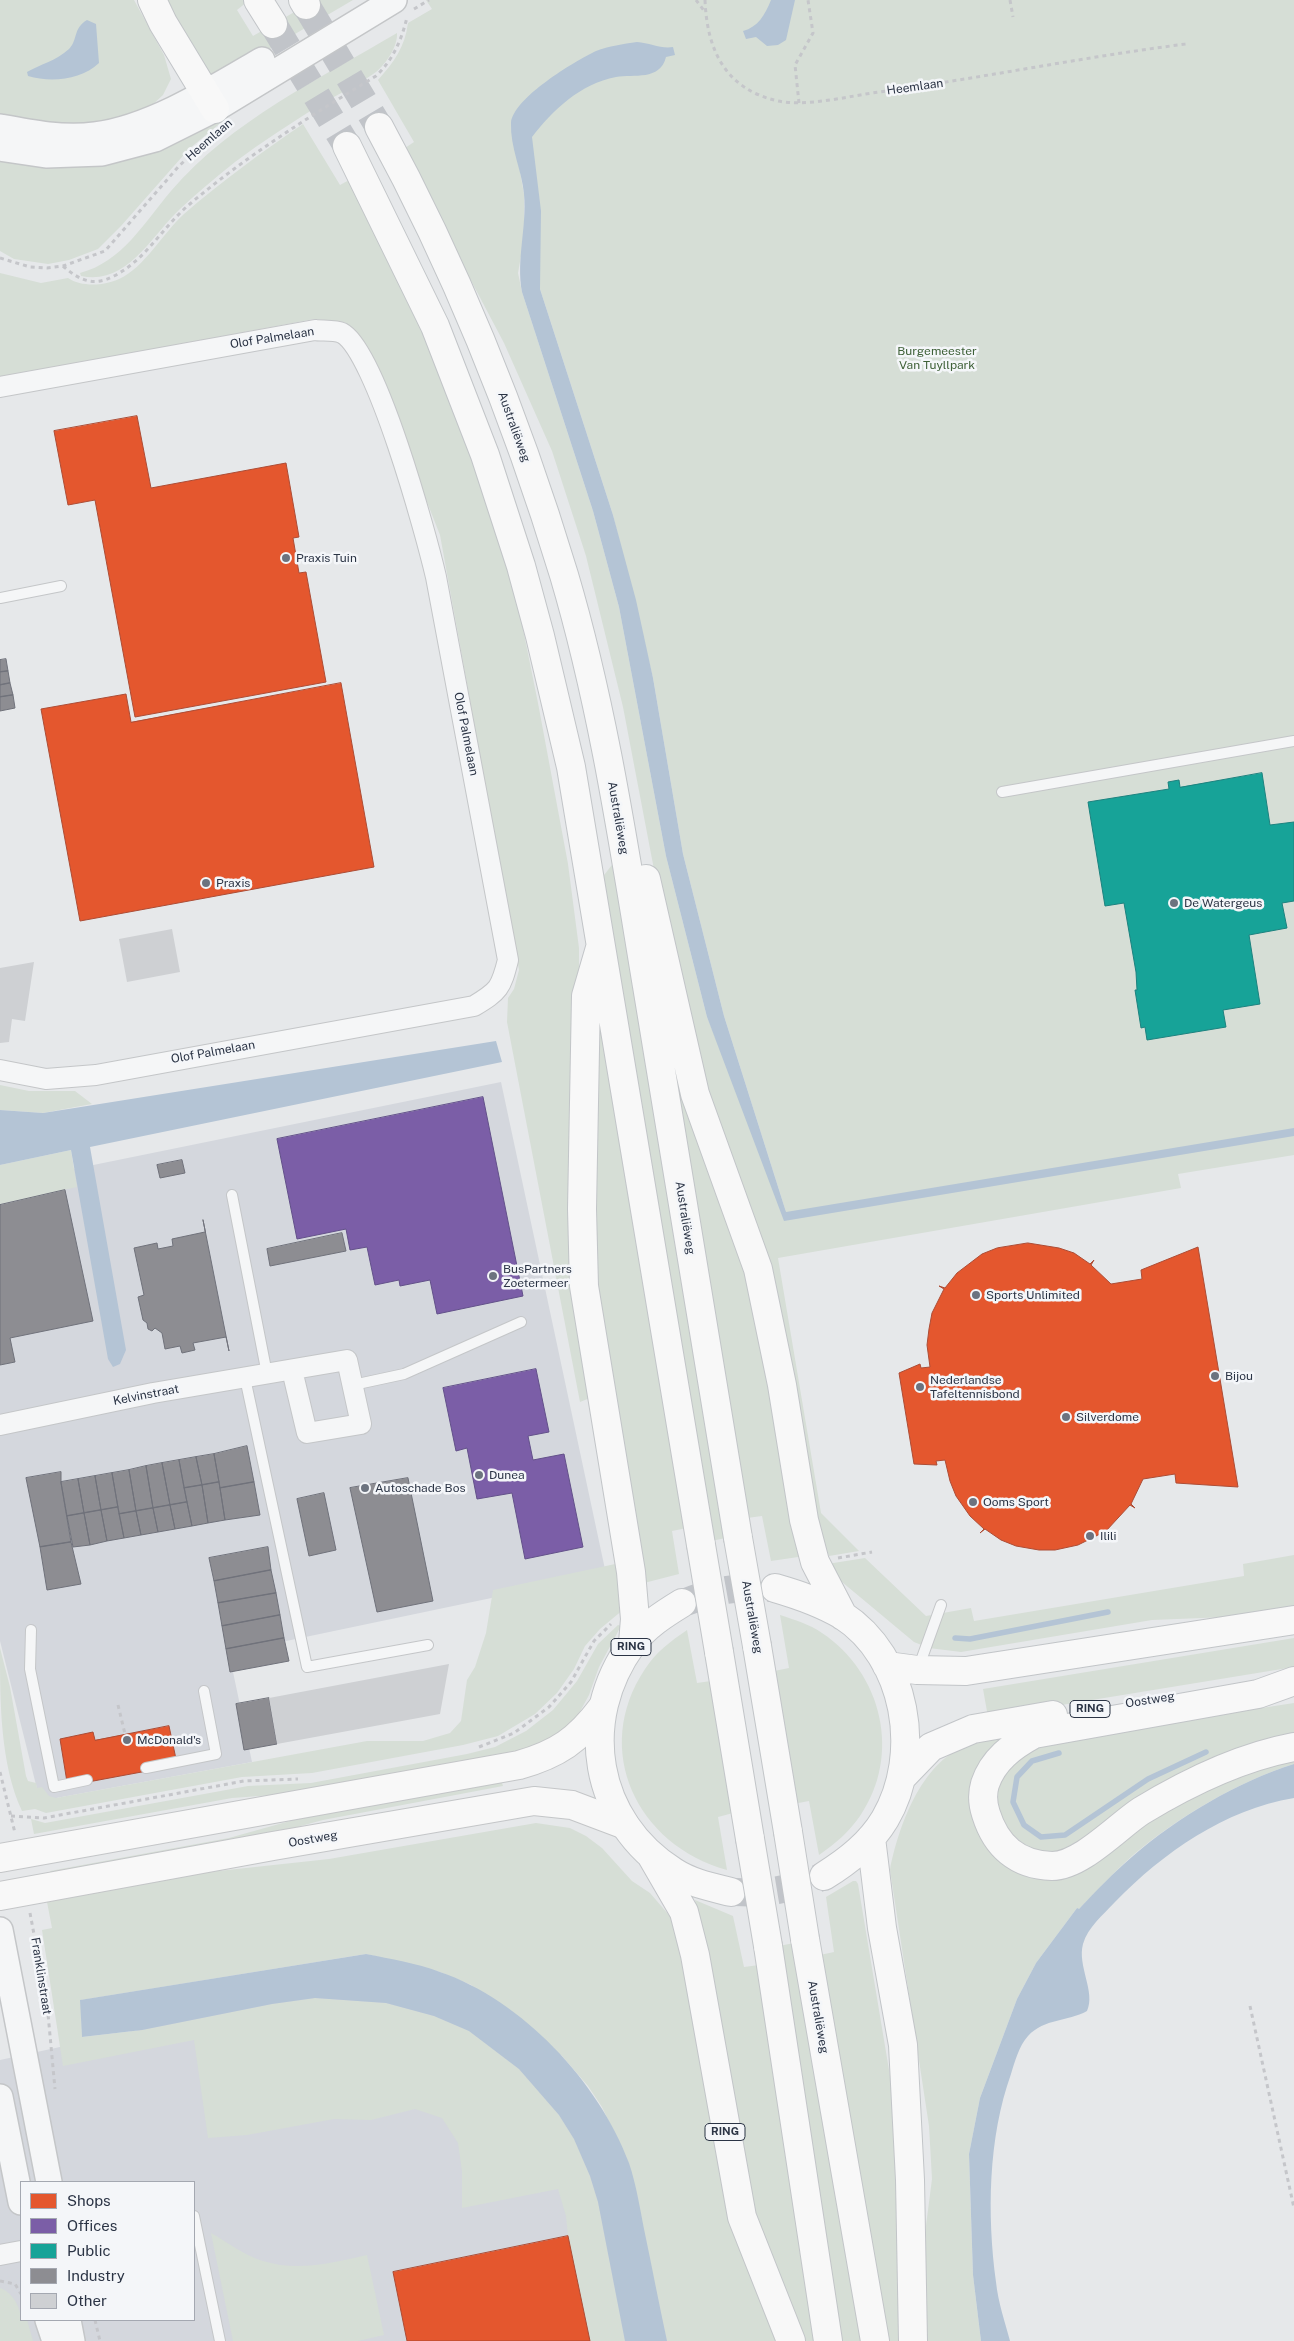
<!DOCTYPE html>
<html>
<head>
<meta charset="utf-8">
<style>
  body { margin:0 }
  #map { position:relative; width:1294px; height:2341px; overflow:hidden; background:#e6e8ea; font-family:"Public Sans",sans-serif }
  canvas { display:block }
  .legend { position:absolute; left:20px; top:2181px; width:175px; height:140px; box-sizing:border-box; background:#f4f6f9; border:1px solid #a4a8b1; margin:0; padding:6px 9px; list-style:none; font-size:15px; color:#2b3445 }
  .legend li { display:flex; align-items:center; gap:10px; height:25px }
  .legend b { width:25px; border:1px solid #a4a8b1 }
</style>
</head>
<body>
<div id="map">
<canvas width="1294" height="2341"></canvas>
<ul class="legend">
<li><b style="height:14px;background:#e4572e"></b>Shops</li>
<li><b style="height:14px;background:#7b5ea7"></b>Offices</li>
<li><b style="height:14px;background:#17a398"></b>Public</li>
<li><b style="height:14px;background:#8d8d92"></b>Industry</li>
<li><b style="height:14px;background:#ced0d3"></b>Other</li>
</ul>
</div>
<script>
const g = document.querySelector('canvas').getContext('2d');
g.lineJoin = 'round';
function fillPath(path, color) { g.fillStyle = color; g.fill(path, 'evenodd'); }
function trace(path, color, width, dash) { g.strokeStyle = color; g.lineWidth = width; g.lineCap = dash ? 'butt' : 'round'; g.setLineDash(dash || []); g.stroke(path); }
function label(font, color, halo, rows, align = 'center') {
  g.font = font + ' "Public Sans",sans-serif'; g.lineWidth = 5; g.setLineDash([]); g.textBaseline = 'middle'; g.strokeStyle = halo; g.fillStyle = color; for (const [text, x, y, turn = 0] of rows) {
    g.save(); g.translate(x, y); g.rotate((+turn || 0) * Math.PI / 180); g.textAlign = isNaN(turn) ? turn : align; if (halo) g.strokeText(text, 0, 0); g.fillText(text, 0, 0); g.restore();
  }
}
fillPath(new Path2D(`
  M 501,1082 L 606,1574 L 229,1653 L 252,1762 L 40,1801 L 0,1641 L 0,1184 Z
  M 533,1990 L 683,2341 L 0,2341 L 0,2060 L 318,1991 ZM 21,2182 L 194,2182 L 194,2320 L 21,2320 Z`), '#d4d7dd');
fillPath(new Path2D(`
  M 0,0 L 134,0 L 164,55 L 171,79 L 163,95 L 150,107 L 96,124 L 40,125 L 0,115 Z
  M 163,0 L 245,0 L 247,2 L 237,10 L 253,36 L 315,0 L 353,0 L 220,78 L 211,76 Z
  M 426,0 L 1294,0 L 1294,1155 L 1178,1174 L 1181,1188 L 778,1258 L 821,1513 L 859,1551 L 829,1556 L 827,1551 L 820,1551 L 677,990 L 623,707 L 586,556 L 552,451 L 504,343 L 402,150 L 414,142 L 378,80 C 394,62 405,47 408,23 L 432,9 ZM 511,122 L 539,264 L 540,289 L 613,515 L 653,678 L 683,854 L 724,1016 L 786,1212 L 707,1017 L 666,856 L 619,607 L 593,511 L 522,292 L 518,273 L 524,239 L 524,194 Z
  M 397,33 C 398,46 386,64 376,72 C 360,84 340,93 323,103 C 293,122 263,141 235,162 C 216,177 197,193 180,209 C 152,235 127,286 81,276 L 80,273 C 122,262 144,223 171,191 C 231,121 319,79 397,33 Z
  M 247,101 L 189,149 L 121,226 L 98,249 L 69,260 L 48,264 L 14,259 L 0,251 L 0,155 Z
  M 303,124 L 340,185 L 351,179 L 431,346 L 500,534 L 521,619 L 538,703 L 568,864 L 579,948 L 579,1021 L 590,1398 L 580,1402 L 507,1022 L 508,998 L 514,989 L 519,970 L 440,535 L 365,345 L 344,322 L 314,319 L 0,378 L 0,273 L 41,283 L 68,278 C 81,287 104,286 119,279 C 144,268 163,233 184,214 C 222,181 262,152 303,124 Z
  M 615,861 L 726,1538 L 711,1541 L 601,879 Z
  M 595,993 L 687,1528 L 672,1531 L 679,1574 L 644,1583 L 591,1247 Z
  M 664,1024 L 748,1259 L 805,1556 L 771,1561 L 762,1516 L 747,1518 Z
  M 0,1085 L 29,1091 L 75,1091 L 92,1104 L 43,1113 L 0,1110 Z
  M 71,1150 L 77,1187 L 0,1204 L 0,1165 Z
  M 1294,1555 L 1294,1607 L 1227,1617 L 1152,1620 L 961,1652 L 929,1648 L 914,1642 L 842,1582 L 827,1564 L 865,1558 L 926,1616 L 971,1608 L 974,1621 L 1244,1576 L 1243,1564 Z
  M 620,1563 L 624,1609 L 600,1629 L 585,1646 L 574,1669 L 557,1693 L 535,1714 L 498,1736 L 463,1745 L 312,1773 L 242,1777 L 46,1813 L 35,1809 L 22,1811 C 0,1764 0,1701 0,1648 L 10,1687 L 26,1776 L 28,1781 L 36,1783 L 37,1788 L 42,1787 L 49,1796 L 56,1798 L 367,1741 L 423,1741 L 450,1733 L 461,1721 L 467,1680 L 475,1667 L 486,1633 L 493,1590 Z
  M 780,1615 C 795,1620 809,1624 822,1633 C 882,1673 902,1755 860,1816 C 849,1832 835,1844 819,1855 L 809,1801 L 793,1804 L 774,1671 L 789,1668 Z
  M 618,1625 L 621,1626 L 599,1667 L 589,1695 L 576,1719 L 542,1747 L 301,1793 L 232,1798 L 34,1834 L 31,1819 L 45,1823 L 248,1786 L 311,1783 L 467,1754 L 495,1747 L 526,1731 L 553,1710 L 577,1681 L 598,1644 Z
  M 687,1630 L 697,1683 L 711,1681 L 733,1813 L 718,1817 L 727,1870 C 637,1845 591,1750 645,1669 C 656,1652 671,1641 687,1630 Z
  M 1294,1638 L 1294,1667 L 988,1717 L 983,1689 Z
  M 1294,1703 L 1294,1741 L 1061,1852 L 1047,1853 L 1030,1848 L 1012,1835 L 1001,1817 L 997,1800 L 999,1783 L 1006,1769 L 1034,1745 L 1061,1739 Z
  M 1015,1736 L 980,1775 L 1025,1870 L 1294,1753 L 1294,1764 C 1237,1782 1178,1817 1132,1856 C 1113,1873 1096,1892 1078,1910 L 1077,1908 L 1036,1963 L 1017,1999 L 980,2098 L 969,2154 L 973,2275 L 981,2341 L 926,2341 L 924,2241 L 932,2179 L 929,2126 L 890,1870 C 898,1828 921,1762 966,1746 C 981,1741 999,1739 1015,1736 Z
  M 501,1780 L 503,1786 L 323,1820 L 286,1830 L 52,1879 L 50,1871 L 229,1838 L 322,1812 Z
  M 536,1823 L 570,1828 L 586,1836 L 602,1848 L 632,1881 L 650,1893 L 675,1922 L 780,2341 L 667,2341 L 629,2164 L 602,2107 L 588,2086 L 562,2056 L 471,1985 L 440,1972 L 366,1954 L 81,2000 L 82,2037 L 142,2030 L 272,2004 L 315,1998 L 386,2003 L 434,2016 L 469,2031 L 519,2069 L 559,2115 L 574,2139 L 590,2176 L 598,2202 L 625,2341 L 590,2341 L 568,2236 L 566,2216 L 558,2189 L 462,2208 L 462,2171 L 458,2143 L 442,2118 L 415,2109 L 371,2120 L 334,2119 L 247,2135 L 208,2138 L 194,2040 L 63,2066 L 42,1930 L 52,1928 L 47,1902 L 209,1872 L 329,1859 Z
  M 853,1881 L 856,1881 L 858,1884 L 895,2106 L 904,2341 L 886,2341 L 820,1955 L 834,1952 L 826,1897 Z
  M 695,1900 L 733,1916 L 744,1967 L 759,1965 L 818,2341 L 806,2341 L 766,2250 L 745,2182 Z
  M 794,1943 L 864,2341 L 840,2341 L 779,1946 Z
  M 211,2233 C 227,2242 245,2256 263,2261 C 298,2272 332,2263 367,2255 L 384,2335 L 358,2341 L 233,2341 Z
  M 0,2288 C 13,2292 21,2309 21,2320 L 27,2320 L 33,2341 L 0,2341 Z`), '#d6ded6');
fillPath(new Path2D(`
  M 771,0 L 795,0 L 786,40 L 778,45 L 767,46 L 756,37 L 746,39 L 743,31 C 758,27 765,15 771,0 Z
  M 87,20 L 96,24 L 99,63 C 81,80 51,83 28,76 L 27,72 C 41,64 56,61 69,49 C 78,40 73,28 87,20 Z
  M 637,42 C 650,43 661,49 673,47 L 675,55 L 666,57 C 660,81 634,74 616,77 C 580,84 553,110 532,137 L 541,211 L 540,289 L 613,515 L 636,600 L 653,678 L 683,854 L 724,1016 L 786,1212 L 1294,1128 L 1294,1136 L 784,1221 L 707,1017 L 666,856 L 619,607 L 593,511 L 522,292 C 516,259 527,228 524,194 C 522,171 510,147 511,123 C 513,98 575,61 596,51 C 609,46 623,44 637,42 Z
  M 496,1041 L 502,1062 L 90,1147 L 126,1350 L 120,1364 L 113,1367 L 108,1359 L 71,1150 L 0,1165 L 0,1110 L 43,1113 Z
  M 1294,1764 L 1294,1798 C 1224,1810 1164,1852 1115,1902 C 1103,1915 1088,1927 1083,1944 C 1077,1966 1096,1992 1087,2011 C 1067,2022 1045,2018 1028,2036 C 1019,2046 1015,2061 1011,2074 C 988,2138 987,2215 996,2282 C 998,2302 1005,2322 1010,2341 L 981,2341 L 973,2275 L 969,2154 L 980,2098 L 1017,1999 L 1036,1963 L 1077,1908 L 1079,1909 C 1096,1891 1113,1873 1133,1856 C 1178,1817 1237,1782 1294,1764 Z
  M 366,1954 C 391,1959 416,1963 440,1972 C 522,2000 599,2082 629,2163 C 636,2184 640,2208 644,2229 C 652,2267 659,2304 667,2341 L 625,2341 L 598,2202 L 590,2176 L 574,2139 L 559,2115 L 519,2069 L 469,2031 L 434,2016 L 386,2003 L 315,1998 L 272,2004 L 142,2030 L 82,2037 L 80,2000 Z`), '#b4c4d5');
const shops = new Path2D(`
  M 137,416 L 151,488 L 286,463 L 299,537 L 293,538 L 299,573 L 306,572 L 326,682 L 135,717 L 95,500 L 68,505 L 54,431 Z
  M 341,683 L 374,867 L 80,921 L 41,709 L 126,694 L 131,722 Z
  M 1028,1243 L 1059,1248 L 1074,1253 L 1090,1264 L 1094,1260 L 1091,1265 L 1111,1284 L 1142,1279 L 1141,1270 L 1198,1247 L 1238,1487 L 1176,1483 L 1175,1474 L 1143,1479 L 1131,1504 L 1135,1508 L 1130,1505 L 1106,1531 L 1078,1545 L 1055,1550 L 1039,1550 L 1016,1546 L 1001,1540 L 985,1529 L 980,1533 L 984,1529 L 970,1516 L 956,1496 L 950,1481 L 945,1460 L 936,1461 L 937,1465 L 914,1464 L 899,1373 L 920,1364 L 921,1368 L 930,1367 L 927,1345 L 929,1329 L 932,1313 L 944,1289 L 939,1286 L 945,1288 L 957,1273 L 982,1254 L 997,1248 Z
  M 169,1726 L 176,1759 L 147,1771 L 88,1782 L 67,1782 L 60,1739 L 93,1732 L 95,1740 Z
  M 568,2236 L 590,2341 L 407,2341 L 393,2272 Z`);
fillPath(shops, '#e4572e');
trace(shops, '#ac4c35', 1);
const offices = new Path2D(`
  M 483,1097 L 523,1296 L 437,1314 L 430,1280 L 400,1286 L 399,1280 L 375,1285 L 367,1247 L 350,1250 L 346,1229 L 297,1239 L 277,1139 Z
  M 536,1369 L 549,1432 L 528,1436 L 533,1460 L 564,1454 L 583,1547 L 525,1559 L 512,1493 L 477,1499 L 467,1448 L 456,1451 L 443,1388 Z`);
fillPath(offices, '#7b5ea7');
trace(offices, '#63518a', 1);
const public = new Path2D(`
  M 1262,773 L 1270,825 L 1294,822 L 1294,901 L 1282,903 L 1287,928 L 1249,935 L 1260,1004 L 1223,1010 L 1226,1027 L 1147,1040 L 1145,1027 L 1141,1028 L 1135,990 L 1137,990 L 1136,972 L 1124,903 L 1105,906 L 1088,802 L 1169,789 L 1168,782 L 1179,780 L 1180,787 Z`);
fillPath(public, '#17a398');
trace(public, '#1d827f', 1);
const industry = new Path2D(`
  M 6,659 L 8,671 L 0,672 L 0,660 Z
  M 8,671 L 10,683 L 0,685 L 0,672 Z
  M 10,683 L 13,695 L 0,697 L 0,685 Z
  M 13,695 L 15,708 L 0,711 L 0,697 Z
  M 182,1160 L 185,1173 L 160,1178 L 157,1165 Z
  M 65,1190 L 93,1321 L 10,1338 L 15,1362 L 0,1365 L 0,1205 Z
  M 203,1220 L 229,1351 L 226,1337 L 193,1343 L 195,1350 L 182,1353 L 180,1346 L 165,1349 L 162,1333 L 155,1328 L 152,1331 L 148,1329 L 147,1323 L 143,1320 L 138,1297 L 144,1295 L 134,1248 L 157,1243 L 158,1249 L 173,1246 L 172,1239 L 205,1232 Z
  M 342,1233 L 346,1251 L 270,1266 L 267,1249 Z
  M 247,1446 L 254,1482 L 220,1488 L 214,1454 Z
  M 214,1454 L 219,1482 L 202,1485 L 196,1457 Z
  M 196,1457 L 202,1485 L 184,1488 L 179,1460 Z
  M 179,1460 L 187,1502 L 170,1505 L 162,1463 Z
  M 162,1463 L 170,1505 L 153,1508 L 146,1466 Z
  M 146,1466 L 153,1508 L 136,1511 L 129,1470 Z
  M 129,1470 L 136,1511 L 119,1514 L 112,1473 Z
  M 61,1472 L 61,1483 L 71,1542 L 40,1547 L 26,1478 Z
  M 112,1473 L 118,1507 L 101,1510 L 95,1476 Z
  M 95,1476 L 101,1510 L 84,1513 L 78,1479 Z
  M 408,1478 L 433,1601 L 377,1612 L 350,1488 Z
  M 78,1479 L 84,1513 L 67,1516 L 61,1482 Z
  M 219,1482 L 225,1520 L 208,1523 L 202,1485 Z
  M 254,1482 L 260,1515 L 225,1520 L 220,1488 Z
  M 202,1485 L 208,1523 L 192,1526 L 184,1488 Z
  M 324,1493 L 336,1550 L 309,1556 L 297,1499 Z
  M 187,1502 L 192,1526 L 175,1529 L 170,1505 Z
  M 170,1505 L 175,1529 L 158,1532 L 153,1508 Z
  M 118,1507 L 124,1538 L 107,1541 L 101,1510 Z
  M 153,1508 L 158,1532 L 141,1535 L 136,1511 Z
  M 101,1510 L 107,1541 L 90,1545 L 84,1513 Z
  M 136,1511 L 141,1535 L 124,1538 L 119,1514 Z
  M 84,1513 L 90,1545 L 73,1547 L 67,1516 Z
  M 71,1542 L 81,1584 L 47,1590 L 40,1547 Z
  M 268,1547 L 271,1570 L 214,1581 L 209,1558 Z
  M 271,1570 L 276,1593 L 218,1603 L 214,1581 Z
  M 276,1593 L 280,1615 L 222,1626 L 218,1603 Z
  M 280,1615 L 284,1638 L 226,1649 L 222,1626 Z
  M 284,1638 L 289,1661 L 230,1672 L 226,1649 Z
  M 269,1698 L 277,1744 L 244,1750 L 236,1704 Z`);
fillPath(industry, '#8d8d92');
trace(industry, '#70727b', 1);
trace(new Path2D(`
  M 955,1638 L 970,1639 L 1108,1612
  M 1059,1753 L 1032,1761 L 1017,1777 L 1013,1802 L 1024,1825 L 1041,1837 L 1065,1835 L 1148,1779 L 1206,1752`), '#b4c4d5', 5.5);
fillPath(new Path2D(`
  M 172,929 L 180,972 L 127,982 L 119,939 Z
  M 34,962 L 25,1021 L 12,1019 L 9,1042 L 0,1043 L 0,968 Z
  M 449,1664 L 440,1714 L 277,1744 L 269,1698 Z`), '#ced0d3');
trace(new Path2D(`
  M 306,5 L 379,127
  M 273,24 L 347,146
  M 686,1602 C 717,1590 739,1586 771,1588
  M 735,1892 C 770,1894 792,1889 824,1876`), '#c1c4c9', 28, [28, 14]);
const service = new Path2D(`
  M 0,598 L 61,586
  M 1002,792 L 1294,741
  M 232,1195 L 267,1374
  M 245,1378 L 307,1667 L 428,1645
  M 353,1385 L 404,1374 L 521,1322
  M 31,1630 L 30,1669 L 54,1787 L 87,1780
  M 918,1669 L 941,1605
  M 146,1768 L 216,1754 L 204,1691
  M 194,2216 L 220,2341`);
const minor = new Path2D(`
  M 0,387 L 315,330 C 322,331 335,330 342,333 C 376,351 426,534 436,577 L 508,960 C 501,988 499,991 474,1006 L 96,1075 L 46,1079 L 0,1070
  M 0,1425 L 153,1393 L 347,1360 L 361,1424 L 307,1433 L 292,1370
  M 0,2255 L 21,2251`);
const tertiary = new Path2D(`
  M 0,127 C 32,133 63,139 95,135 C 151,128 214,88 262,60
  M 0,148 L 46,155 L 102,153 L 155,139 L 215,109 L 394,0
  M 0,1930 L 49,2182
  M 0,2097 L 21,2202
  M 48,2320 L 55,2341
  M 68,2320 L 72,2341`);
const secondary = new Path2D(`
  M 0,1858 L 519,1765 C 558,1754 578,1740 602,1708
  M 0,1896 L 273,1846 L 534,1801 L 572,1805 L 625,1825`);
const primary = new Path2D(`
  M 152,0 L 163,23 L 215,109
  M 258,0 L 273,24
  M 303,0 L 306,5
  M 379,127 C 457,270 517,420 564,575 C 604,710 624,848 647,986 C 678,1170 708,1354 738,1538
  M 347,146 L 435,326 L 485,455 L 521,566 L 540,636 L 571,767 L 701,1545
  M 646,879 L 695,1094 L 758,1269 L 782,1385 L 804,1520 L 815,1562 L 843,1616
  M 600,948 L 586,996 L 582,1209 L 584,1286 L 631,1572 L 635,1619 L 633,1643
  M 775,1588 C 799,1595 820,1602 842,1615 C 907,1657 923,1754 885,1819 C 870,1844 848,1861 824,1876
  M 682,1603 C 664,1614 645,1626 632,1644 C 577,1720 593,1821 674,1872 C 691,1883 711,1887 731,1892
  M 757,1646 L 788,1832
  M 719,1652 L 750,1839
  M 887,1666 L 917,1670 L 966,1671 L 1294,1620
  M 1294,1681 L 1258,1694 L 1034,1734 C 1012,1746 993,1760 985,1784 C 982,1794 983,1805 986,1814 C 996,1846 1017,1865 1052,1866 C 1081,1866 1118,1826 1141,1811 C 1187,1783 1241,1757 1294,1747
  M 902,1777 L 931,1747 L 973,1729 L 1053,1715
  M 871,1838 L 882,1928 L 903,2045 L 910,2180 L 913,2341
  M 651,1855 L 684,1912 L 695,1955 L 742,2217 L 791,2341
  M 805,1939 L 875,2341
  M 768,1946 L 828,2341`);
trace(service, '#c4c6c8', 12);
trace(minor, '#c4c6c8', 22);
trace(tertiary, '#c4c6c8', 28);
trace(secondary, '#c4c6c8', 30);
trace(primary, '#c2c5c8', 30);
trace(new Path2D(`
  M 696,0 L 705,12
  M 705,0 C 707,50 725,89 778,101 C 808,107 849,96 879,92 C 982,78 1083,57 1186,44
  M 1010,0 L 1013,17
  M 414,9 L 429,0
  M 799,103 L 795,65 L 813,33 L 808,0
  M 0,258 L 30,267 L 47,268 L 63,266 L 105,251 L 179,166 L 210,137
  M 63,266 C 79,280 93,287 114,276 C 147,259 163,226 191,203 C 249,154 312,115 376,76 C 393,60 402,39 407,17
  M 838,1558 L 872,1552
  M 118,1705 L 125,1734
  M 479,1747 L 514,1733 L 549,1707 L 571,1682 L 594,1641 L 611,1624
  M 0,1772 L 15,1833
  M 11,1816 L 44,1818 L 244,1781 L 298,1779
  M 30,1913 L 47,2003 L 55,2089
  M 1250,2006 L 1294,2208
  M 0,2281 L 15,2284 L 21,2294
  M 95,2320 L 100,2341`), '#c5c6ca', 3, [4, 4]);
trace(service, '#f5f6f7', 10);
trace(minor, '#f5f6f7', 20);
trace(tertiary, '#f5f6f7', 25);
trace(secondary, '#f8f8f8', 28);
trace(primary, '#f8f8f8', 28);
const primaryBridge = new Path2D(`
  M 738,1538 L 757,1646
  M 701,1545 L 719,1652
  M 788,1832 L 805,1939
  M 750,1839 L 768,1946`);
trace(primaryBridge, '#c2c5c8', 30, []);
trace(primaryBridge, '#f8f8f8', 28);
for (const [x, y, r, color] of [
  [286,558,5,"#6c737f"],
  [206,883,5,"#6c737f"],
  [1174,903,5,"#6c737f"],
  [493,1276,5,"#6c737f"],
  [976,1295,5,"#6c737f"],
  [1215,1376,5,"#6c737f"],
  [920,1387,5,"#6c737f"],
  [1066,1417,5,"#6c737f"],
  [479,1475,5,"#6c737f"],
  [365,1488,5,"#6c737f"],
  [973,1502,5,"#6c737f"],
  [1090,1536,5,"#6c737f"],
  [127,1740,5,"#6c737f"]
]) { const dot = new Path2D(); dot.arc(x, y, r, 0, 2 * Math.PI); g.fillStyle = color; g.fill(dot); trace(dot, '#f4f6f9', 2); }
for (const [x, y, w] of [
  [631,1647,40],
  [1090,1709,40],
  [725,2132,40]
]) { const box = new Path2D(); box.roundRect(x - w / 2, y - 8.5, w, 17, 4); g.fillStyle = '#f4f6f9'; g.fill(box); trace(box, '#2b3445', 1); }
label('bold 11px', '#2b3445', null, [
  ["RING",631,1647],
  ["RING",1090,1709],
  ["RING",725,2132]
]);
label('12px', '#2b3445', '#f4f6f9', [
  ["Heemlaan",915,87,-8],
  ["Heemlaan",209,140,-41],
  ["Olof Palmelaan",272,338,-9],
  ["Australiëweg",514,427,70],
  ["Olof Palmelaan",466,734,79],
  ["Australiëweg",618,818,80],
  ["Olof Palmelaan",213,1052,-10],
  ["Australiëweg",685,1218,81],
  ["Kelvinstraat",146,1395,-11],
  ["Australiëweg",752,1617,80],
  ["Oostweg",1150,1700,-9],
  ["Oostweg",313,1839,-10],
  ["Franklinstraat",41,1976,81],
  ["Australiëweg",818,2017,80]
]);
label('12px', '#3f6138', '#f4f6f9', [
  ["Burgemeester",937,351],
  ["Van Tuyllpark",937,365]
]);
label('12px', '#2b3445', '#f4f6f9', [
  ["Praxis Tuin",296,558],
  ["Praxis",216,883],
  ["De Watergeus",1184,903],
  ["BusPartners",503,1269],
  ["Zoetermeer",503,1283],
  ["Sports Unlimited",986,1295],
  ["Bijou",1225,1376],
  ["Nederlandse",930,1380],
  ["Tafeltennisbond",930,1394],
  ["Silverdome",1076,1417],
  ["Dunea",489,1475],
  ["Autoschade Bos",375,1488],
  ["Ooms Sport",983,1502],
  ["Ilili",1100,1536],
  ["McDonald's",137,1740]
], 'left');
</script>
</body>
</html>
